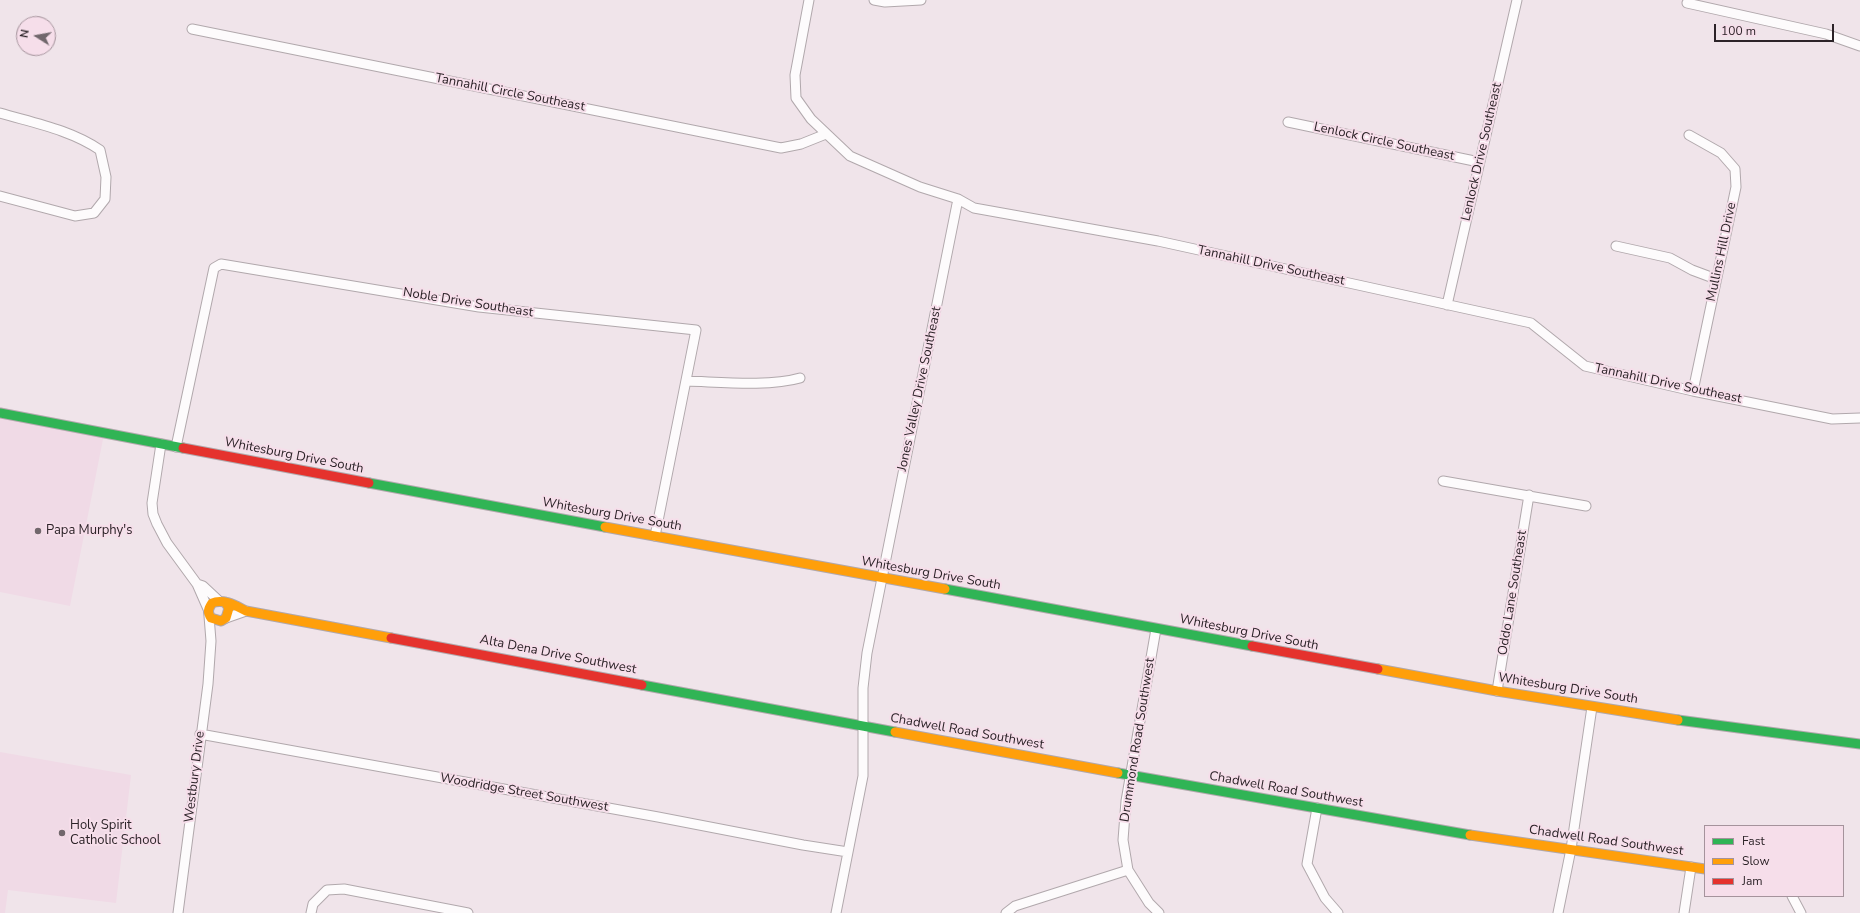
<!DOCTYPE html>
<html>
<head>
<meta charset="utf-8">
<style>
  body { margin:0 }
  #map { position:relative; width:1860px; height:913px; overflow:hidden; background:#f0e4ea; font-family:"Nunito Sans",sans-serif }
  canvas { display:block }
  .legend { position:absolute; left:1704px; top:825px; width:140px; height:72px; box-sizing:border-box; background:#f6deea; border:1px solid #a5939c; margin:0; padding:5px 7px; list-style:none; font-size:12px; color:#2c2328 }
  .legend li { display:flex; align-items:center; gap:8px; height:20px }
  .legend b { width:20px; border:1px solid #a5939c }
  .north { position:absolute; left:16px; top:16px; width:40px; height:40px; box-sizing:border-box; background:#f6deea; border:1px solid #a5939c; border-radius:50%; rotate:281deg; font-size:11px; font-weight:700; line-height:16px; text-align:center; color:#2c2328 }
  .north::after { content:''; display:block; margin:auto; width:14px; height:18px; background:#71676c; clip-path:polygon(50% 0,100% 100%,50% 72%,0 100%) }
  .scale { position:absolute; left:1714px; top:24px; width:120px; height:18px; box-sizing:border-box; border:2px solid #2c2328; border-top:0; padding-left:5px; font-size:12px; line-height:14px; white-space:nowrap; color:#2c2328; -webkit-text-stroke:3px #f6deea; paint-order:stroke }
</style>
</head>
<body>
<div id="map">
<canvas width="1860" height="913"></canvas>
<ul class="legend">
<li><b style="height:5px;background:#30b455"></b>Fast</li>
<li><b style="height:5px;background:#ff9f0a"></b>Slow</li>
<li><b style="height:5px;background:#e5322d"></b>Jam</li>
</ul>
<div class="north">N</div>
<div class="scale">100 m</div>
</div>
<script>
const g = document.querySelector('canvas').getContext('2d');
g.lineJoin = 'round';
function fillPath(path, color) { g.fillStyle = color; g.fill(path, 'evenodd'); }
function trace(path, color, width, dash) { g.strokeStyle = color; g.lineWidth = width; g.lineCap = dash ? 'butt' : 'round'; g.setLineDash(dash || []); g.stroke(path); }
function label(font, color, halo, rows, align = 'center') {
  g.font = font + ' "Nunito Sans",sans-serif'; g.lineWidth = 4; g.setLineDash([]); g.textBaseline = 'middle'; g.strokeStyle = halo; g.fillStyle = color; for (const [text, x, y, turn = 0] of rows) {
    g.save(); g.translate(x, y); g.rotate((+turn || 0) * Math.PI / 180); g.textAlign = isNaN(turn) ? turn : align; if (halo) g.strokeText(text, 0, 0); g.fillText(text, 0, 0); g.restore();
  }
}
fillPath(new Path2D(`
  M 0,407 L 105,429 L 70,606 L 0,592 Z
  M 0,752 L 131,775 L 116,903 L 8,890 L 5,913 L 0,913 Z`), '#f0dae6');
const street = new Path2D(`
  M 809,0 L 795,75 L 796,98 L 811,119 L 850,156 L 920,187 L 958,199 L 974,208 L 1158,241 L 1531,323 L 1585,366 L 1693,391 L 1832,419 L 1860,418
  M 874,0 L 885,2 L 921,0
  M 1687,3 L 1826,34 L 1860,46
  M 192,29 L 781,148 L 801,144 L 826,134
  M 0,113 C 34,123 71,130 100,150 L 106,177 L 105,199 L 94,213 L 75,216 L 0,196
  M 1288,122 L 1479,162
  M 1689,135 L 1721,153 L 1735,169 L 1736,187 L 1693,391
  M 1616,246 L 1670,258 L 1692,270 L 1716,279
  M 1447,305 L 1517,0
  M 687,381 C 720,382 769,387 800,378
  M 161,444 L 152,503 L 153,514 L 157,524 L 167,543 L 197,584 L 208,609
  M 176,447 L 214,268 L 221,264 L 479,307 L 696,330 L 655,536
  M 1443,481 L 1586,506
  M 197,584 L 203,586 L 218,600
  M 226,618 L 246,611
  M 1156,629 L 1126,801 L 1123,840 L 1128,870 L 1149,903 L 1159,913
  M 1497,691 L 1529,495
  M 200,734 L 658,817 L 803,845 L 848,852
  M 1317,808 L 1307,864 L 1325,898 L 1338,913
  M 1792,896 L 1801,913
  M 178,913 L 208,684 L 211,641 L 209,616
  M 311,913 L 313,904 L 327,890 L 344,889 L 468,913
  M 836,913 L 863,776 L 863,688 L 867,653 L 958,199
  M 1006,913 L 1015,906 L 1128,870
  M 1558,913 L 1571,849 L 1592,707
  M 1684,913 L 1691,867`);
const fast = new Path2D(`
  M 0,413 L 183,448
  M 369,483 L 605,527
  M 945,589 L 1252,646
  M 642,685 L 895,732
  M 1678,720 L 1860,744
  M 1118,773 L 1470,835`);
const slow = new Path2D(`
  M 605,527 L 945,589
  M 225,602 L 229,608 L 226,618 L 221,621 L 211,618 C 207,612 208,609 212,603 C 223,598 236,606 246,611 L 391,638
  M 1378,669 L 1497,691 L 1678,720
  M 895,732 L 1118,773
  M 1470,835 L 1705,869`);
const jam = new Path2D(`
  M 183,448 L 369,483
  M 391,638 L 642,685
  M 1252,646 L 1378,669`);
trace(street, '#b1a8ac', 11);
trace(fast, '#b1a8ac', 11);
trace(slow, '#b1a8ac', 11);
trace(jam, '#b1a8ac', 11);
trace(street, '#fdfbfc', 9);
trace(fast, '#30b455', 9);
trace(slow, '#ff9f0a', 9);
trace(jam, '#e5322d', 9);
for (const [x, y, r, color] of [
  [38,531,4,"#71676c"],
  [62,833,4,"#71676c"]
]) { const dot = new Path2D(); dot.arc(x, y, r, 0, 2 * Math.PI); g.fillStyle = color; g.fill(dot); trace(dot, '#f6deea', 1.5); }
label('13px', '#2c2328', '#f6deea', [
  ["Tannahill Circle Southeast",510,93,11],
  ["Lenlock Circle Southeast",1384,142,12],
  ["Lenlock Drive Southeast",1482,152,-77],
  ["Mullins Hill Drive",1722,252,-78],
  ["Tannahill Drive Southeast",1271,266,12],
  ["Noble Drive Southeast",468,303,9],
  ["Tannahill Drive Southeast",1668,384,12],
  ["Jones Valley Drive Southeast",920,389,-78],
  ["Whitesburg Drive South",294,456,11],
  ["Whitesburg Drive South",612,515,10],
  ["Whitesburg Drive South",931,574,10],
  ["Oddo Lane Southeast",1513,593,-81],
  ["Whitesburg Drive South",1249,633,11],
  ["Alta Dena Drive Southwest",558,655,11],
  ["Whitesburg Drive South",1568,689,9],
  ["Chadwell Road Southwest",967,732,10],
  ["Drummond Road Southwest",1138,740,-81],
  ["Westbury Drive",195,777,-83],
  ["Chadwell Road Southwest",1286,790,10],
  ["Woodridge Street Southwest",524,793,10],
  ["Chadwell Road Southwest",1606,841,8]
]);
label('13px', '#2c2328', '#f6deea', [
  ["Papa Murphy's",46,531],
  ["Holy Spirit",70,826],
  ["Catholic School",70,841]
], 'left');
</script>
</body>
</html>
